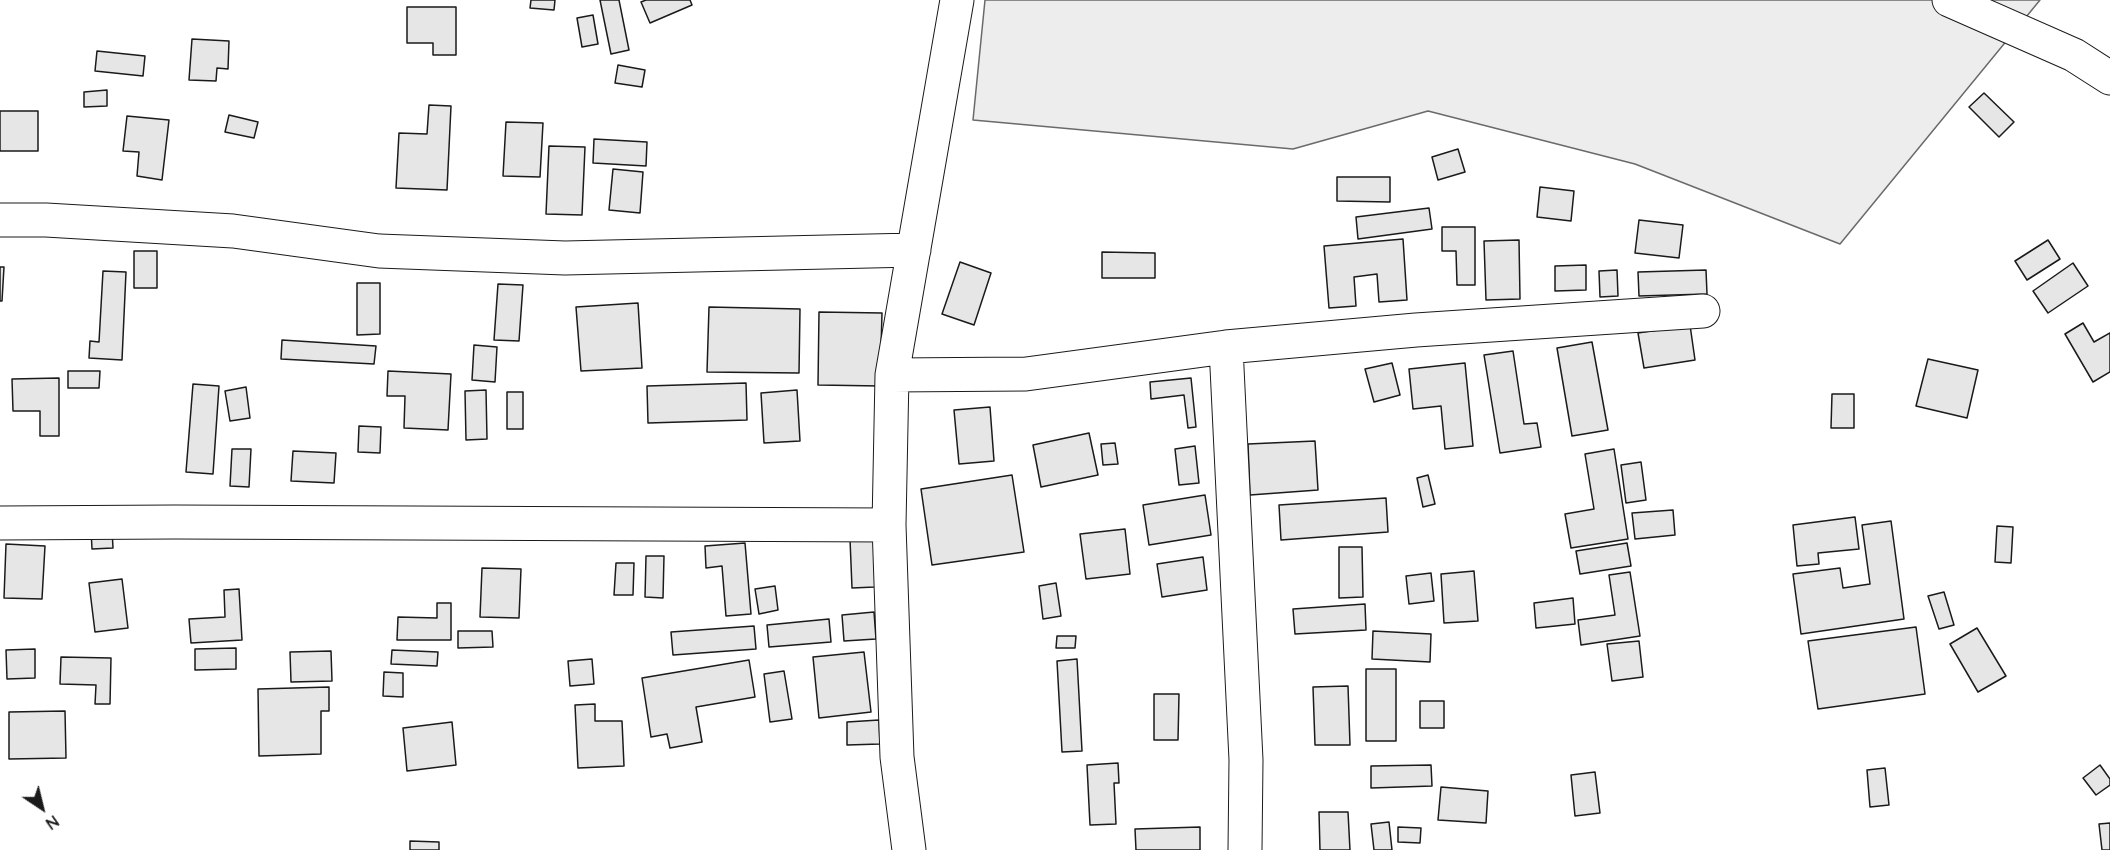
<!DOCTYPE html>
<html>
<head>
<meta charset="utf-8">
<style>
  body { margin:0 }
  #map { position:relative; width:2110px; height:850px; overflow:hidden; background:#fff; font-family:Quicksand,sans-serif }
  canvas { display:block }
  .north { position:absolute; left:12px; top:778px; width:60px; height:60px; -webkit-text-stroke:4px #fff; paint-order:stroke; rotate:145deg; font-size:16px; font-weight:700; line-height:24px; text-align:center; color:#1a1a1a }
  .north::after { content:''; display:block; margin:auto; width:21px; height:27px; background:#1a1a1a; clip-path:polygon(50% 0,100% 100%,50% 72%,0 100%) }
</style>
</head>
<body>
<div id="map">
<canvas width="2110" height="850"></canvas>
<div class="north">N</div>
</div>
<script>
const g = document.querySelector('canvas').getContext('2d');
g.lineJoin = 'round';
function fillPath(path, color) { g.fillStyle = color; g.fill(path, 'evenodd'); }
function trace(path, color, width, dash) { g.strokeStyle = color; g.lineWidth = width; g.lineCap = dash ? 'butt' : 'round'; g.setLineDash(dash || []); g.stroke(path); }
const built = new Path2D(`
  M 985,0 L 2040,0 L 1840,244 L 1635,164 L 1428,111 L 1293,149 L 973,120 Z`);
fillPath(built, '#ededed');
trace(built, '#6a6a6a', 1.5);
const building = new Path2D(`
  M 531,0 L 555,0 L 554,10 L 530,8 Z
  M 600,0 L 619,0 L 629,50 L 611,54 Z
  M 646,0 L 690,0 L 692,5 L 650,23 L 641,2 Z
  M 407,7 L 456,7 L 456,55 L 433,55 L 433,43 L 407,43 Z
  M 593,15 L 598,44 L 582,47 L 577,18 Z
  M 192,39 L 229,41 L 228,69 L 217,68 L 216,81 L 189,80 Z
  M 97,51 L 145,56 L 143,76 L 95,71 Z
  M 618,65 L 645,70 L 642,87 L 615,83 Z
  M 107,90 L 107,106 L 84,107 L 84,92 Z
  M 1984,93 L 2014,122 L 1999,137 L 1969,107 Z
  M 429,105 L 451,106 L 447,190 L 396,188 L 399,133 L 427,134 Z
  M 0,111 L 38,111 L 38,151 L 0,151 Z
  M 229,115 L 258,122 L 254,138 L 225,132 Z
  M 127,116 L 169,120 L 162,180 L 137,176 L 139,152 L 123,151 Z
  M 506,122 L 543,123 L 540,177 L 503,176 Z
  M 594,139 L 647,142 L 646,166 L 593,163 Z
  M 549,146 L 585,147 L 582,215 L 546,214 Z
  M 1458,149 L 1465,172 L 1438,180 L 1432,157 Z
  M 613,169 L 643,172 L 640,213 L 609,210 Z
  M 1337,177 L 1390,177 L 1390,202 L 1337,201 Z
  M 1540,187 L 1574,191 L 1571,221 L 1537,217 Z
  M 1429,208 L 1432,229 L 1358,239 L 1356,217 Z
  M 1639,220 L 1683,225 L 1679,258 L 1635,253 Z
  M 1442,227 L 1475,227 L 1475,285 L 1457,285 L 1456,251 L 1442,251 Z
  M 1403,239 L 1407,300 L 1379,302 L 1377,274 L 1354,277 L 1356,306 L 1329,308 L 1324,246 Z
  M 1519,240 L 1520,299 L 1486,300 L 1484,241 Z
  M 2048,240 L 2060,259 L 2027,280 L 2015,261 Z
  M 134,251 L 157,251 L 157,288 L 134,288 Z
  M 1102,252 L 1155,253 L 1155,278 L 1102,278 Z
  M 960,262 L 991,273 L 974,325 L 942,314 Z
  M 2073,263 L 2088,286 L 2048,313 L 2033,291 Z
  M 1586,265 L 1586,290 L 1555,291 L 1555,266 Z
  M 0,267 L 4,267 L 2,301 L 0,301 Z
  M 1617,270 L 1618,296 L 1600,297 L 1599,271 Z
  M 1706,270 L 1707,294 L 1639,296 L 1638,272 Z
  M 103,271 L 126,272 L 122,360 L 89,358 L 90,341 L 99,342 Z
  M 357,283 L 380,283 L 380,334 L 357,335 Z
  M 498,284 L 523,285 L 519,341 L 494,340 Z
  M 638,303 L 642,368 L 581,371 L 576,307 Z
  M 709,307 L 800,309 L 799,373 L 707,372 Z
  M 819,312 L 882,313 L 880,386 L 818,385 Z
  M 2083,323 L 2094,342 L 2110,333 L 2110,372 L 2093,382 L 2065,334 Z
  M 1690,325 L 1695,360 L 1644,368 L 1638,333 Z
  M 282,340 L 376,346 L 374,364 L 281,359 Z
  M 1592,342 L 1608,430 L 1572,436 L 1557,348 Z
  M 474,345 L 497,347 L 495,382 L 472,380 Z
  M 1513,351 L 1524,424 L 1537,423 L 1541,447 L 1500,453 L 1484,355 Z
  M 1928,359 L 1978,370 L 1967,418 L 1916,406 Z
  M 1392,363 L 1400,395 L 1374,402 L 1365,369 Z
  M 1465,363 L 1473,446 L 1445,449 L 1441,406 L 1413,409 L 1409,369 Z
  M 68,371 L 100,371 L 99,388 L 68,388 Z
  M 388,371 L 451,374 L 448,430 L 404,428 L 405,396 L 387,396 Z
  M 59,378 L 59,436 L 40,436 L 40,411 L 13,411 L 12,379 Z
  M 1191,378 L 1196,427 L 1188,428 L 1184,395 L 1151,399 L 1150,382 Z
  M 746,383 L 747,420 L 648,423 L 647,386 Z
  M 193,384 L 219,386 L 213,474 L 186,472 Z
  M 246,387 L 250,418 L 230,421 L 225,391 Z
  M 486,390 L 487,439 L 466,440 L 465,391 Z
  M 797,390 L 800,441 L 764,443 L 761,393 Z
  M 507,392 L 523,392 L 523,429 L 507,429 Z
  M 1832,394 L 1854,394 L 1854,428 L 1831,428 Z
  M 990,407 L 994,461 L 959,464 L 954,410 Z
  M 359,426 L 381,427 L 380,453 L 358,452 Z
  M 1089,433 L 1098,475 L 1041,487 L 1033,445 Z
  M 1315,441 L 1318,490 L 1250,495 L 1248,444 Z
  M 1115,443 L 1118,464 L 1103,465 L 1101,444 Z
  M 1195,446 L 1199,483 L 1179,485 L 1175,449 Z
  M 232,449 L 251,449 L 249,487 L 230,486 Z
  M 1614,449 L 1628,539 L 1571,548 L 1565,514 L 1594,509 L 1585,454 Z
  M 293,451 L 336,453 L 334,483 L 291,481 Z
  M 1641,462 L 1646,500 L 1626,503 L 1621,465 Z
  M 1012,475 L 1024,552 L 932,565 L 921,489 Z
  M 1428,475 L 1435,504 L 1423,507 L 1417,478 Z
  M 1205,495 L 1211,535 L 1149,545 L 1143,505 Z
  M 1386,498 L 1388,532 L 1281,540 L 1279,505 Z
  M 1673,510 L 1675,535 L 1635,539 L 1632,513 Z
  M 1855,517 L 1859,549 L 1818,553 L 1819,564 L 1797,566 L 1793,525 Z
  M 1891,521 L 1904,619 L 1801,634 L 1793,574 L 1840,568 L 1843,588 L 1870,584 L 1862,525 Z
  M 1997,526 L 2013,527 L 2011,563 L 1995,562 Z
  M 112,529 L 113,548 L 92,549 L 91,530 Z
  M 1125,529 L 1130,574 L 1086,579 L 1080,534 Z
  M 874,538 L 875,587 L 852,588 L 850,539 Z
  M 745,543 L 751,614 L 726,616 L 722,566 L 706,568 L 705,546 Z
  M 1627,543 L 1631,566 L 1580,574 L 1576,551 Z
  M 6,544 L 45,546 L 42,599 L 4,598 Z
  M 1339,547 L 1362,547 L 1363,597 L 1339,598 Z
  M 646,556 L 664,556 L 663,598 L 645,597 Z
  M 1203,557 L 1207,590 L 1162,597 L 1157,564 Z
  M 616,563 L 634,563 L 633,595 L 614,595 Z
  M 482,568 L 521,569 L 519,618 L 480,617 Z
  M 1474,571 L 1478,621 L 1444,623 L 1441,574 Z
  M 1630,572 L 1640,636 L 1581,645 L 1578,620 L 1615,615 L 1609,575 Z
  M 1431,573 L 1434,601 L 1409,604 L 1406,576 Z
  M 122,579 L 128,628 L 95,632 L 89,583 Z
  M 1056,583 L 1061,616 L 1043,619 L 1039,586 Z
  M 775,586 L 778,610 L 759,614 L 755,589 Z
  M 239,589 L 242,640 L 191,643 L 189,619 L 225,617 L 224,590 Z
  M 1944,592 L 1954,625 L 1939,629 L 1928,596 Z
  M 1573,598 L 1575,624 L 1536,628 L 1534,603 Z
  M 437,603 L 451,603 L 451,640 L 397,640 L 398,617 L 437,618 Z
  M 1365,604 L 1366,630 L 1295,634 L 1293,609 Z
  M 874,612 L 876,639 L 844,641 L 842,615 Z
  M 829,619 L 831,642 L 769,647 L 767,625 Z
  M 754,626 L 756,649 L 673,655 L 671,632 Z
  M 1916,627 L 1925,694 L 1818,709 L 1808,641 Z
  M 1977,628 L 2006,676 L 1978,692 L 1950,644 Z
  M 458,631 L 492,631 L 493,647 L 458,648 Z
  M 1373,631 L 1431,634 L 1430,662 L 1372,659 Z
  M 1057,636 L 1076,636 L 1075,648 L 1056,648 Z
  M 1639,641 L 1643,677 L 1612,681 L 1607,644 Z
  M 236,648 L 236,669 L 195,670 L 195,649 Z
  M 35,649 L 35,678 L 7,679 L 6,650 Z
  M 392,650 L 438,652 L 437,666 L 391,664 Z
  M 331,651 L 332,681 L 291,682 L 290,652 Z
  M 864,652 L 871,712 L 819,718 L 813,657 Z
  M 61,657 L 111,658 L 110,704 L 95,704 L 96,685 L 60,684 Z
  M 592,659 L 594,684 L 570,686 L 568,661 Z
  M 1077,659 L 1082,751 L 1062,752 L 1057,661 Z
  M 749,660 L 755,697 L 696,707 L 702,742 L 670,748 L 667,734 L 651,737 L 642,678 Z
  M 1366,669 L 1396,669 L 1396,741 L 1366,741 Z
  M 784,671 L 792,719 L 770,722 L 764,674 Z
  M 384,672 L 403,673 L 403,697 L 383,696 Z
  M 1348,686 L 1350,745 L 1315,745 L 1313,687 Z
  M 329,687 L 329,711 L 321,711 L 321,754 L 259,756 L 258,689 Z
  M 1154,694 L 1179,694 L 1178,740 L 1154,740 Z
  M 1420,701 L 1444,701 L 1444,728 L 1420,728 Z
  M 595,704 L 595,721 L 622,721 L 624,766 L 578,768 L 575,705 Z
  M 65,711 L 66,758 L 9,759 L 9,712 Z
  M 879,720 L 880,744 L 847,745 L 847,722 Z
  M 452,722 L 456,765 L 407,771 L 403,728 Z
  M 1118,763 L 1119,783 L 1114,783 L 1116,824 L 1090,825 L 1087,765 Z
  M 1431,765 L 1432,786 L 1371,788 L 1371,766 Z
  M 2100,765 L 2110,779 L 2110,785 L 2096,795 L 2083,778 Z
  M 1885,768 L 1889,805 L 1870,807 L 1867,770 Z
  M 1595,772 L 1600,813 L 1575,816 L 1571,775 Z
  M 1441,787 L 1488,791 L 1486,823 L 1438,820 Z
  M 1319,812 L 1348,812 L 1350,850 L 1320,850 Z
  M 1389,822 L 1392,850 L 1374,850 L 1371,824 Z
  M 2110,823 L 2110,850 L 2102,850 L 2099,824 Z
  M 1200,827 L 1200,850 L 1136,850 L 1135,829 Z
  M 1398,827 L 1421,828 L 1420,843 L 1398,842 Z
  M 410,841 L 439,842 L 439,850 L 410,850 Z`);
fillPath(building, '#e6e6e6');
trace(building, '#1a1a1a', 1.5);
const minor = new Path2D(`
  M 1949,0 L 2074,55 L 2110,78
  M 0,220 L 46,220 L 233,231 L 379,251 L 565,258 L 914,250
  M 1226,347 L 1246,760 L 1245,850
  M 892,375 L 1026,374 L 1226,347 L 1416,330 L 1703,311
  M 0,523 L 175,522 L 889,525
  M 909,850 L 897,757 L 889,525 L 892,375 L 957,0`);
trace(minor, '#1a1a1a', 35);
trace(minor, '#fff', 33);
</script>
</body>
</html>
